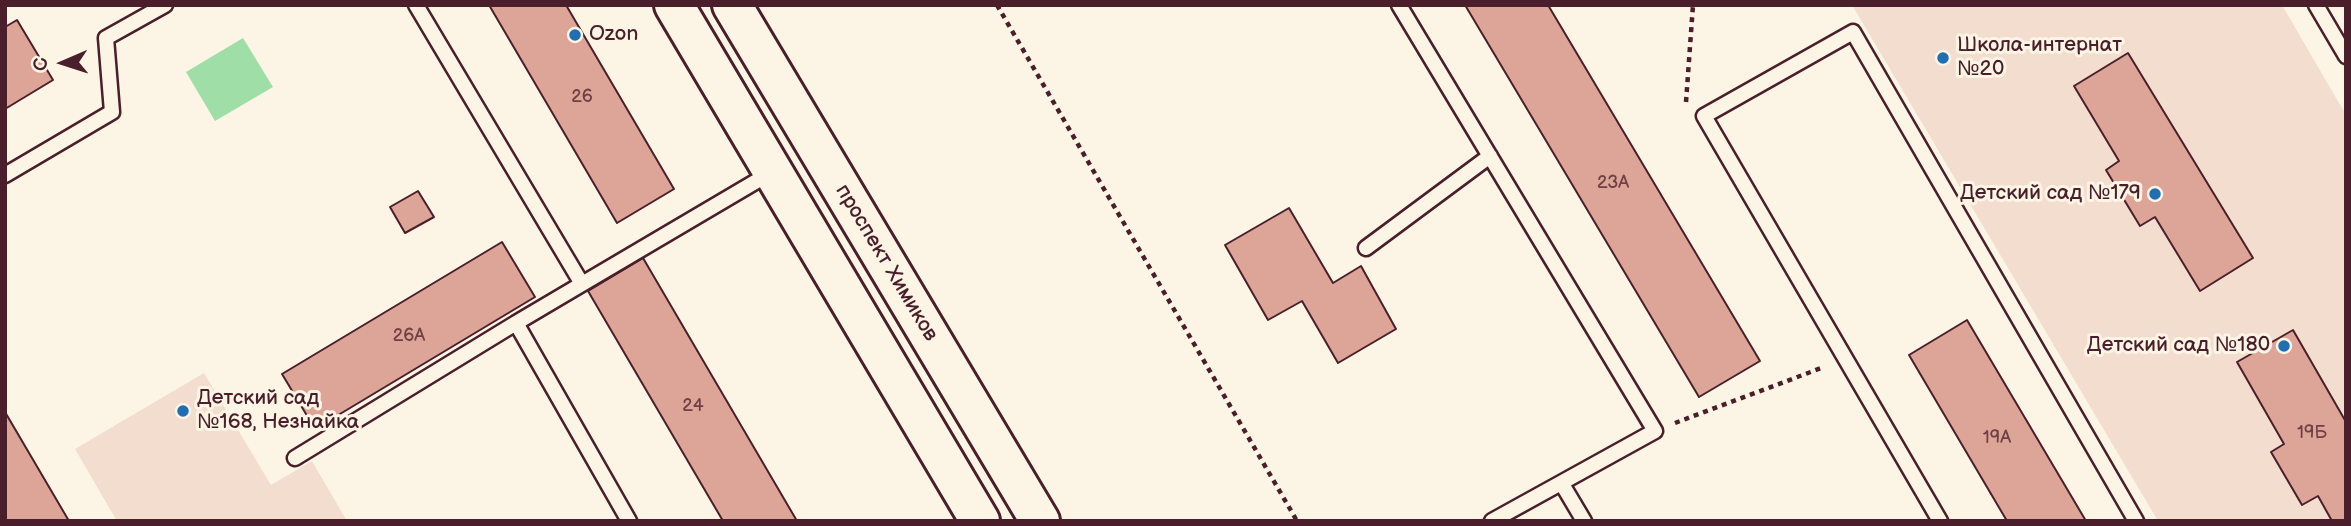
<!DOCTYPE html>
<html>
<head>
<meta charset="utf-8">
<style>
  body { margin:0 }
  #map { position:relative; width:2351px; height:526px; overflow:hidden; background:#fcf5e5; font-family:"Balsamiq Sans",sans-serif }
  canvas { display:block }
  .frame { position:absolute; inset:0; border:7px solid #4a1f2b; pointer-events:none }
  .north { position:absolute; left:28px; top:28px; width:70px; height:70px; -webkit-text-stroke:5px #fcf5e5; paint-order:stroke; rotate:267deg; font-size:19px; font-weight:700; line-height:28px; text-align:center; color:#4a1f2b }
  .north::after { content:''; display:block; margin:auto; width:24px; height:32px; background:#4a1f2b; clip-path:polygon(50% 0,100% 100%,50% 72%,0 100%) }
</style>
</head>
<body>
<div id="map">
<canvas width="2351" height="526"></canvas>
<div class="frame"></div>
<div class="north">С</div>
</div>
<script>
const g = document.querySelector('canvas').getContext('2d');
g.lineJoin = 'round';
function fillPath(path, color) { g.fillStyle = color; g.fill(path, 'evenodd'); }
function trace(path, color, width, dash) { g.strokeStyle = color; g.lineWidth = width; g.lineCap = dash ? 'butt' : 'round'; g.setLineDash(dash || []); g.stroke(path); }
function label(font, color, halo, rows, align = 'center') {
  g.font = font + ' "Balsamiq Sans",sans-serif'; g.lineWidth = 6; g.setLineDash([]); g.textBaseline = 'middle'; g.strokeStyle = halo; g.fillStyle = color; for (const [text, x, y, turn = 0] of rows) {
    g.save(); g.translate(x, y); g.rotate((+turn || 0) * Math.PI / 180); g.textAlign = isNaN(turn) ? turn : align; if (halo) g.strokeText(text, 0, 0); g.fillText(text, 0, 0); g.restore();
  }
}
fillPath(new Path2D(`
  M 1852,5 L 2282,5 L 2346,115 L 2346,521 L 2158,521 Z
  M 204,373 L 271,485 L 312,461 L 347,521 L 117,521 L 75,449 Z`), '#f3ddce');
fillPath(new Path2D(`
  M 243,38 L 273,87 L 215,121 L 186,72 Z`), '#9fdfa7');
const building = new Path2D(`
  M 489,5 L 566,5 L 674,189 L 617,223 Z
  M 1465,5 L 1548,5 L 1760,361 L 1699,397 Z
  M 17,20 L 53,80 L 5,109 L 5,27 Z
  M 2128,53 L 2253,258 L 2200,291 L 2155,217 L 2140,226 L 2106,170 L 2119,161 L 2074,86 Z
  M 418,191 L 434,217 L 405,233 L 390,207 Z
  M 1289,208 L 1333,283 L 1361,266 L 1396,329 L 1338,363 L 1302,301 L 1268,320 L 1225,245 Z
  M 502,242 L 535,297 L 315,429 L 282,374 Z
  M 643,258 L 797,521 L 723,521 L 588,291 Z
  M 1967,320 L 2086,521 L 2007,521 L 1909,355 Z
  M 2293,330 L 2346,422 L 2346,521 L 2332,521 L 2318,496 L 2302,505 L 2271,452 L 2284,444 L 2237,362 Z
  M 5,412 L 69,521 L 5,521 Z`);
fillPath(building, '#dda597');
trace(building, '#4a1f2b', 2);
const lane = new Path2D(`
  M 416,5 L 582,284 L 772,172
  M 1399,5 L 1655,431 L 1492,521
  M 2316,5 L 2346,56
  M 5,175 L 112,112 L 106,38 L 165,5
  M 1366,248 L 1490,156
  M 582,284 L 516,323 L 629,521
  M 295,458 L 516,323
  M 1562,484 L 1584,521
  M 1940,521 L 1704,116 L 1853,32 L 2136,521`);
const secondary = new Path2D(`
  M 674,5 L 980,521
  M 732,5 L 1040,521`);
trace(lane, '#4a1f2b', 19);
trace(secondary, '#4a1f2b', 44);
trace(new Path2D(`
  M 997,5 L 1297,521
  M 1686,102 L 1693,5
  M 1675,423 L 1824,367`), '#4a1f2b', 4.5, [5, 5]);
trace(lane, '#fcf5e5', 14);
trace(secondary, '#fcf5e5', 38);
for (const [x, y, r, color] of [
  [575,35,7,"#1f6fb2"],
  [1943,58,7,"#1f6fb2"],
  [2155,194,7,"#1f6fb2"],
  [2284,346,7,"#1f6fb2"],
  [183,411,7,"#1f6fb2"]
]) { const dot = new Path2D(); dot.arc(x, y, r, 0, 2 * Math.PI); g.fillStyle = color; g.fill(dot); trace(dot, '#fcf5e5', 2.5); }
label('18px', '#6f4046', null, [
  ["26",582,97],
  ["23А",1613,183],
  ["26А",409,336],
  ["24",693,406],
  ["19Б",2312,433],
  ["19А",1997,438]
]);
label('21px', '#4a1f2b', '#fcf5e5', [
  ["Ozon",589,35],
  ["Школа-интернат",1957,46],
  ["№20",1957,70],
  ["Детский сад №179",2141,194,"right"],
  ["Детский сад №180",2270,346,"right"],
  ["Детский сад",197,399],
  ["№168, Незнайка",197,423]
], 'left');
label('21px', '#4a1f2b', '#fcf5e5', [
  ["проспект Химиков",886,263,59]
]);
</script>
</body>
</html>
